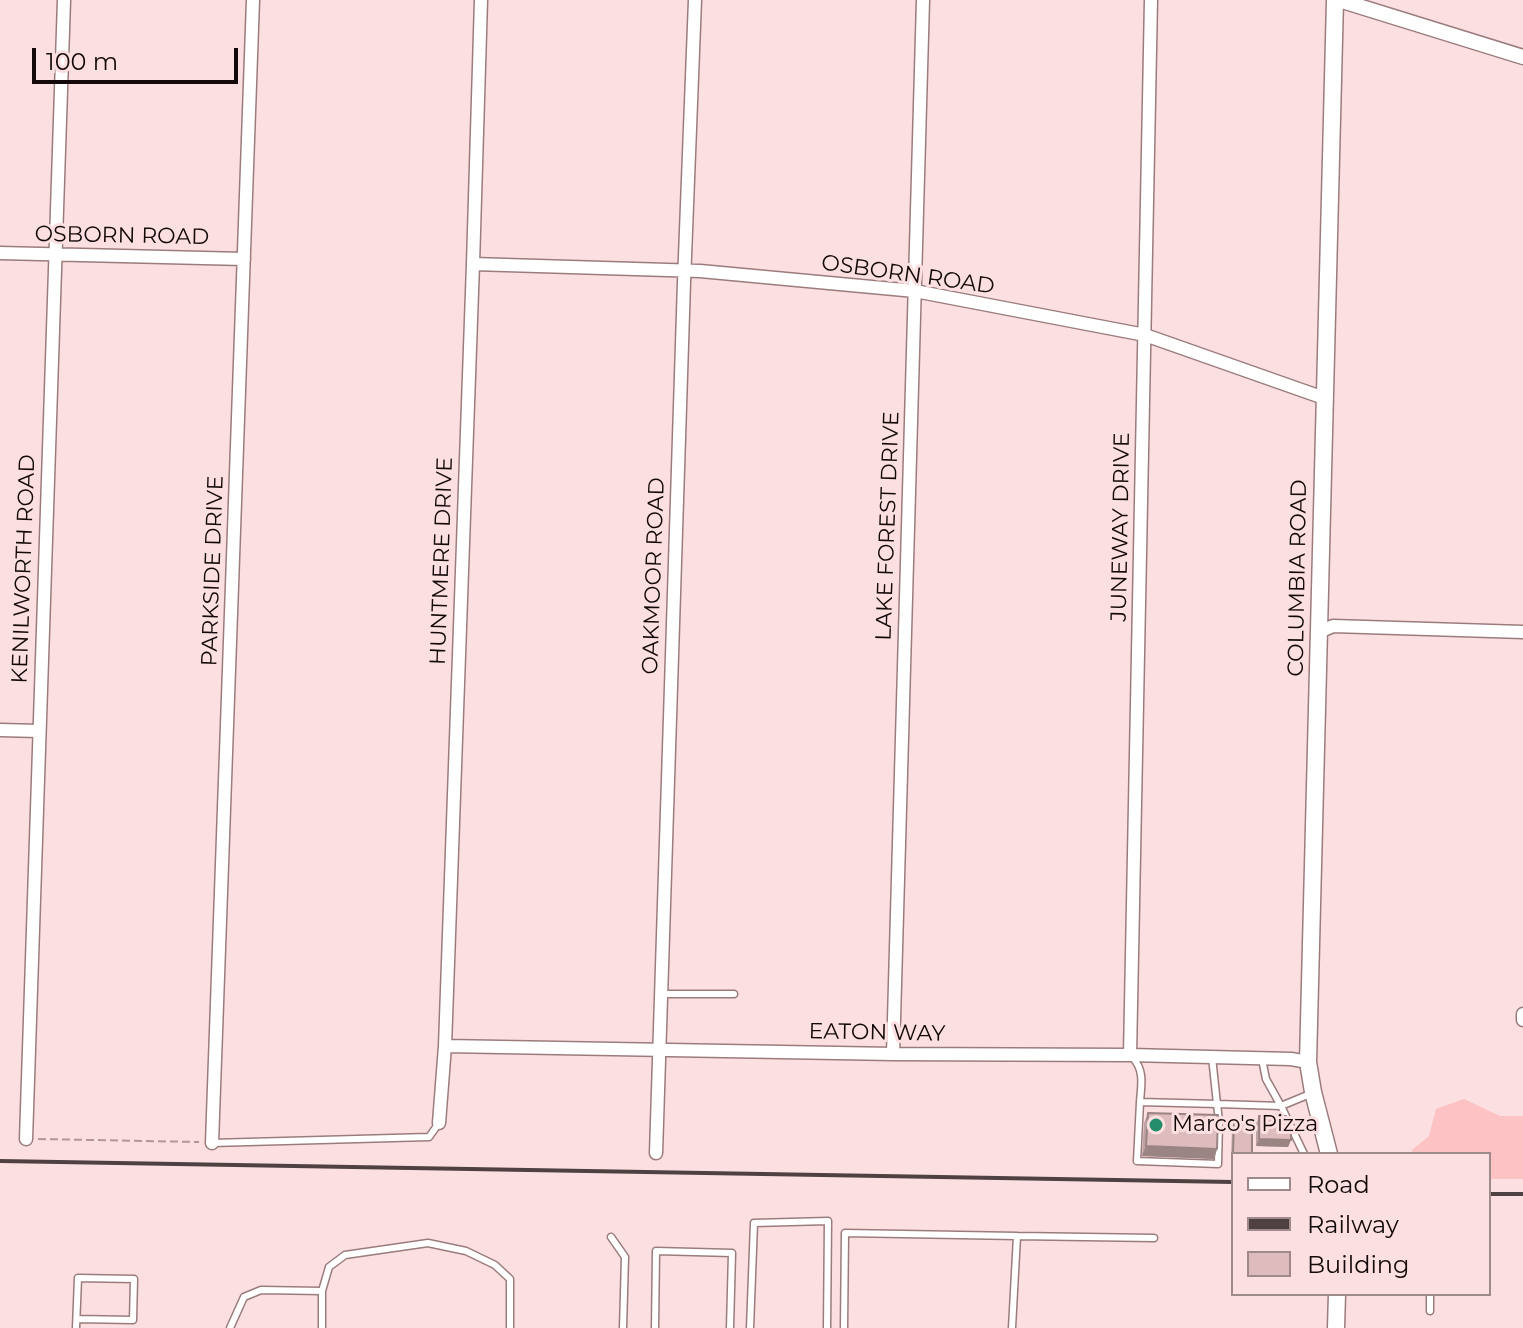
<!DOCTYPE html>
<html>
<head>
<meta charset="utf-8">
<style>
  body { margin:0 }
  #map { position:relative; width:1523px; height:1328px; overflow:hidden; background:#fce0e1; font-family:Montserrat,sans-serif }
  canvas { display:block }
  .legend { position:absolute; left:1231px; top:1152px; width:260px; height:144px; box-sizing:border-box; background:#fce0e1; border:2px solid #9f8a8b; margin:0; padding:10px 14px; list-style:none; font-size:24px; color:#14090a }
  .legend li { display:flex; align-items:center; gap:16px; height:40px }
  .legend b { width:40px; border:2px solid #9f8a8b }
  .scale { position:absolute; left:32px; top:48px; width:206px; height:36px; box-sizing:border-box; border:4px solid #14090a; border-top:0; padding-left:10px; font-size:24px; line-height:28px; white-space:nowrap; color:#14090a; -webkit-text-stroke:6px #fce0e1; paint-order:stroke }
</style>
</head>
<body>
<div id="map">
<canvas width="1523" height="1328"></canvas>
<ul class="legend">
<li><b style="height:10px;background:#fff"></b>Road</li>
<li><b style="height:10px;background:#4f4041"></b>Railway</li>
<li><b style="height:22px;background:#debcbd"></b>Building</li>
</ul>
<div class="scale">100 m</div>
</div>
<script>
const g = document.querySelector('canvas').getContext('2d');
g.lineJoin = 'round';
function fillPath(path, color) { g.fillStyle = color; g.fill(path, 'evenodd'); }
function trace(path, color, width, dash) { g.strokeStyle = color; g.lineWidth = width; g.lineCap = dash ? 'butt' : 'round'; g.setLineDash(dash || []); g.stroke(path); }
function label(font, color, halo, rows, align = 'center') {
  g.font = font + ' Montserrat,sans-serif'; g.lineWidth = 6; g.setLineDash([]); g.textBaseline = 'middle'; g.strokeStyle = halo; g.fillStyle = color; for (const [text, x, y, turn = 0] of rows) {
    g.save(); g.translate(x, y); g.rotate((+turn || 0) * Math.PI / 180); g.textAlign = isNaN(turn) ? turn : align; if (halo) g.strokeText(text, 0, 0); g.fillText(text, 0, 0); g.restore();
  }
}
fillPath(new Path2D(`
  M 1464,1099 L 1500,1116 L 1523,1116 L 1523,1179 L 1489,1179 L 1489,1154 L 1412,1154 L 1412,1150 L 1429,1136 L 1436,1109 Z`), '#fcc2c4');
const service = new Path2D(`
  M 660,994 L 734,994
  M 1133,1058 C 1145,1071 1141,1086 1140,1102 L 1217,1104 L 1212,1057
  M 1140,1102 L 1137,1161 L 1218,1164 L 1219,1121 L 1217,1104 L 1281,1106 L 1266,1079 L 1262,1059
  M 212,1143 L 429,1137 L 439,1123
  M 1304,1154 L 1281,1106 L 1310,1094
  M 1017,1236 L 1154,1238
  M 611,1237 L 625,1257 L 623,1328
  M 322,1291 L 329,1267 L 345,1255 L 428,1243 L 466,1251 L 495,1265 L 510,1279 L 510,1328
  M 1430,1311 L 1430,1294
  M 76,1328 L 78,1278 L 134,1279 L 133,1320 L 77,1319
  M 230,1328 L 244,1297 L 261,1290 L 322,1291 L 322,1328
  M 655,1328 L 656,1251 L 732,1253 L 730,1328
  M 750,1328 L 754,1223 L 828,1221 L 827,1328
  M 844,1328 L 845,1233 L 1017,1236 L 1012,1328`);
const minor = new Path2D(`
  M 0,253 L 244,259
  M 473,264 L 700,271 L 915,291 L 1145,335 L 1324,398
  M 1319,632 L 1333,626 L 1523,632
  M 0,730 L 39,731
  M 1523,1014 L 1523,1020
  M 445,1046 L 893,1054 L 1130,1055 L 1291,1059 L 1308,1062
  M 893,1054 L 923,0
  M 1130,1055 L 1151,0
  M 439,1123 L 445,1046 L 473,264 L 481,0
  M 26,1139 L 64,0
  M 212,1143 L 253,0
  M 656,1153 L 684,282 L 695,0`);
const tertiary = new Path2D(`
  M 1339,0 L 1523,57`);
const secondary = new Path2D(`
  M 1329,1154 L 1313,1092 L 1308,1062 L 1335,0
  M 1336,1328 L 1337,1294`);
trace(service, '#9b7c7d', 9);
trace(minor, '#9b7c7d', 15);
trace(tertiary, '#9b7c7d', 17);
trace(secondary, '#9b7c7d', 19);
trace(new Path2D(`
  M 38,1139 L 199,1142`), '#af9899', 2, [8, 4]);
trace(service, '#fff', 6);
trace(minor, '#fff', 12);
trace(tertiary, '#fff', 14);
trace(secondary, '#fff', 16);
trace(new Path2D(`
  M 0,1161 L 1233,1182
  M 1489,1194 L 1523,1194`), '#4f4041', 4);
fillPath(new Path2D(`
  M 1148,1113 L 1217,1149 L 1214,1159 L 1142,1156 L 1144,1123 Z
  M 1259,1116 L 1291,1140 L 1288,1147 L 1256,1146 L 1256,1123 Z
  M 1234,1121 L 1233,1161 L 1231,1161 L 1232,1128 Z`), '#bfa2a3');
fillPath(new Path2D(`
  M 1259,1139 L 1291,1140 L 1288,1147 L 1256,1146 Z
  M 1146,1146 L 1217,1149 L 1214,1159 L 1142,1156 Z`), '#9b8484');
const building = new Path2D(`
  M 1148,1113 L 1218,1115 L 1217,1149 L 1146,1146 Z
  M 1259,1116 L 1286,1116 L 1291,1126 L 1291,1140 L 1259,1139 Z
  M 1234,1121 L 1252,1122 L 1252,1154 L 1233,1154 Z`);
fillPath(building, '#debcbd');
trace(building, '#9b8484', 2);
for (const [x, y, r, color] of [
  [1156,1125,8,"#248c6a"]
]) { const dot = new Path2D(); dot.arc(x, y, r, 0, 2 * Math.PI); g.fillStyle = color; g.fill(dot); trace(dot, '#fce0e1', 3); }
label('22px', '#14090a', '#fce0e1', [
  ["OSBORN ROAD",122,236,1],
  ["OSBORN ROAD",908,275,8],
  ["LAKE FOREST DRIVE",888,526,-88],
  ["JUNEWAY DRIVE",1121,527,-89],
  ["HUNTMERE DRIVE",442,561,-88],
  ["KENILWORTH ROAD",24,569,-88],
  ["PARKSIDE DRIVE",213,571,-88],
  ["OAKMOOR ROAD",654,576,-88],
  ["COLUMBIA ROAD",1298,578,-89],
  ["EATON WAY",877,1033,1]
]);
label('22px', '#14090a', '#fce0e1', [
  ["Marco's Pizza",1172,1125]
], 'left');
</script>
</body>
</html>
